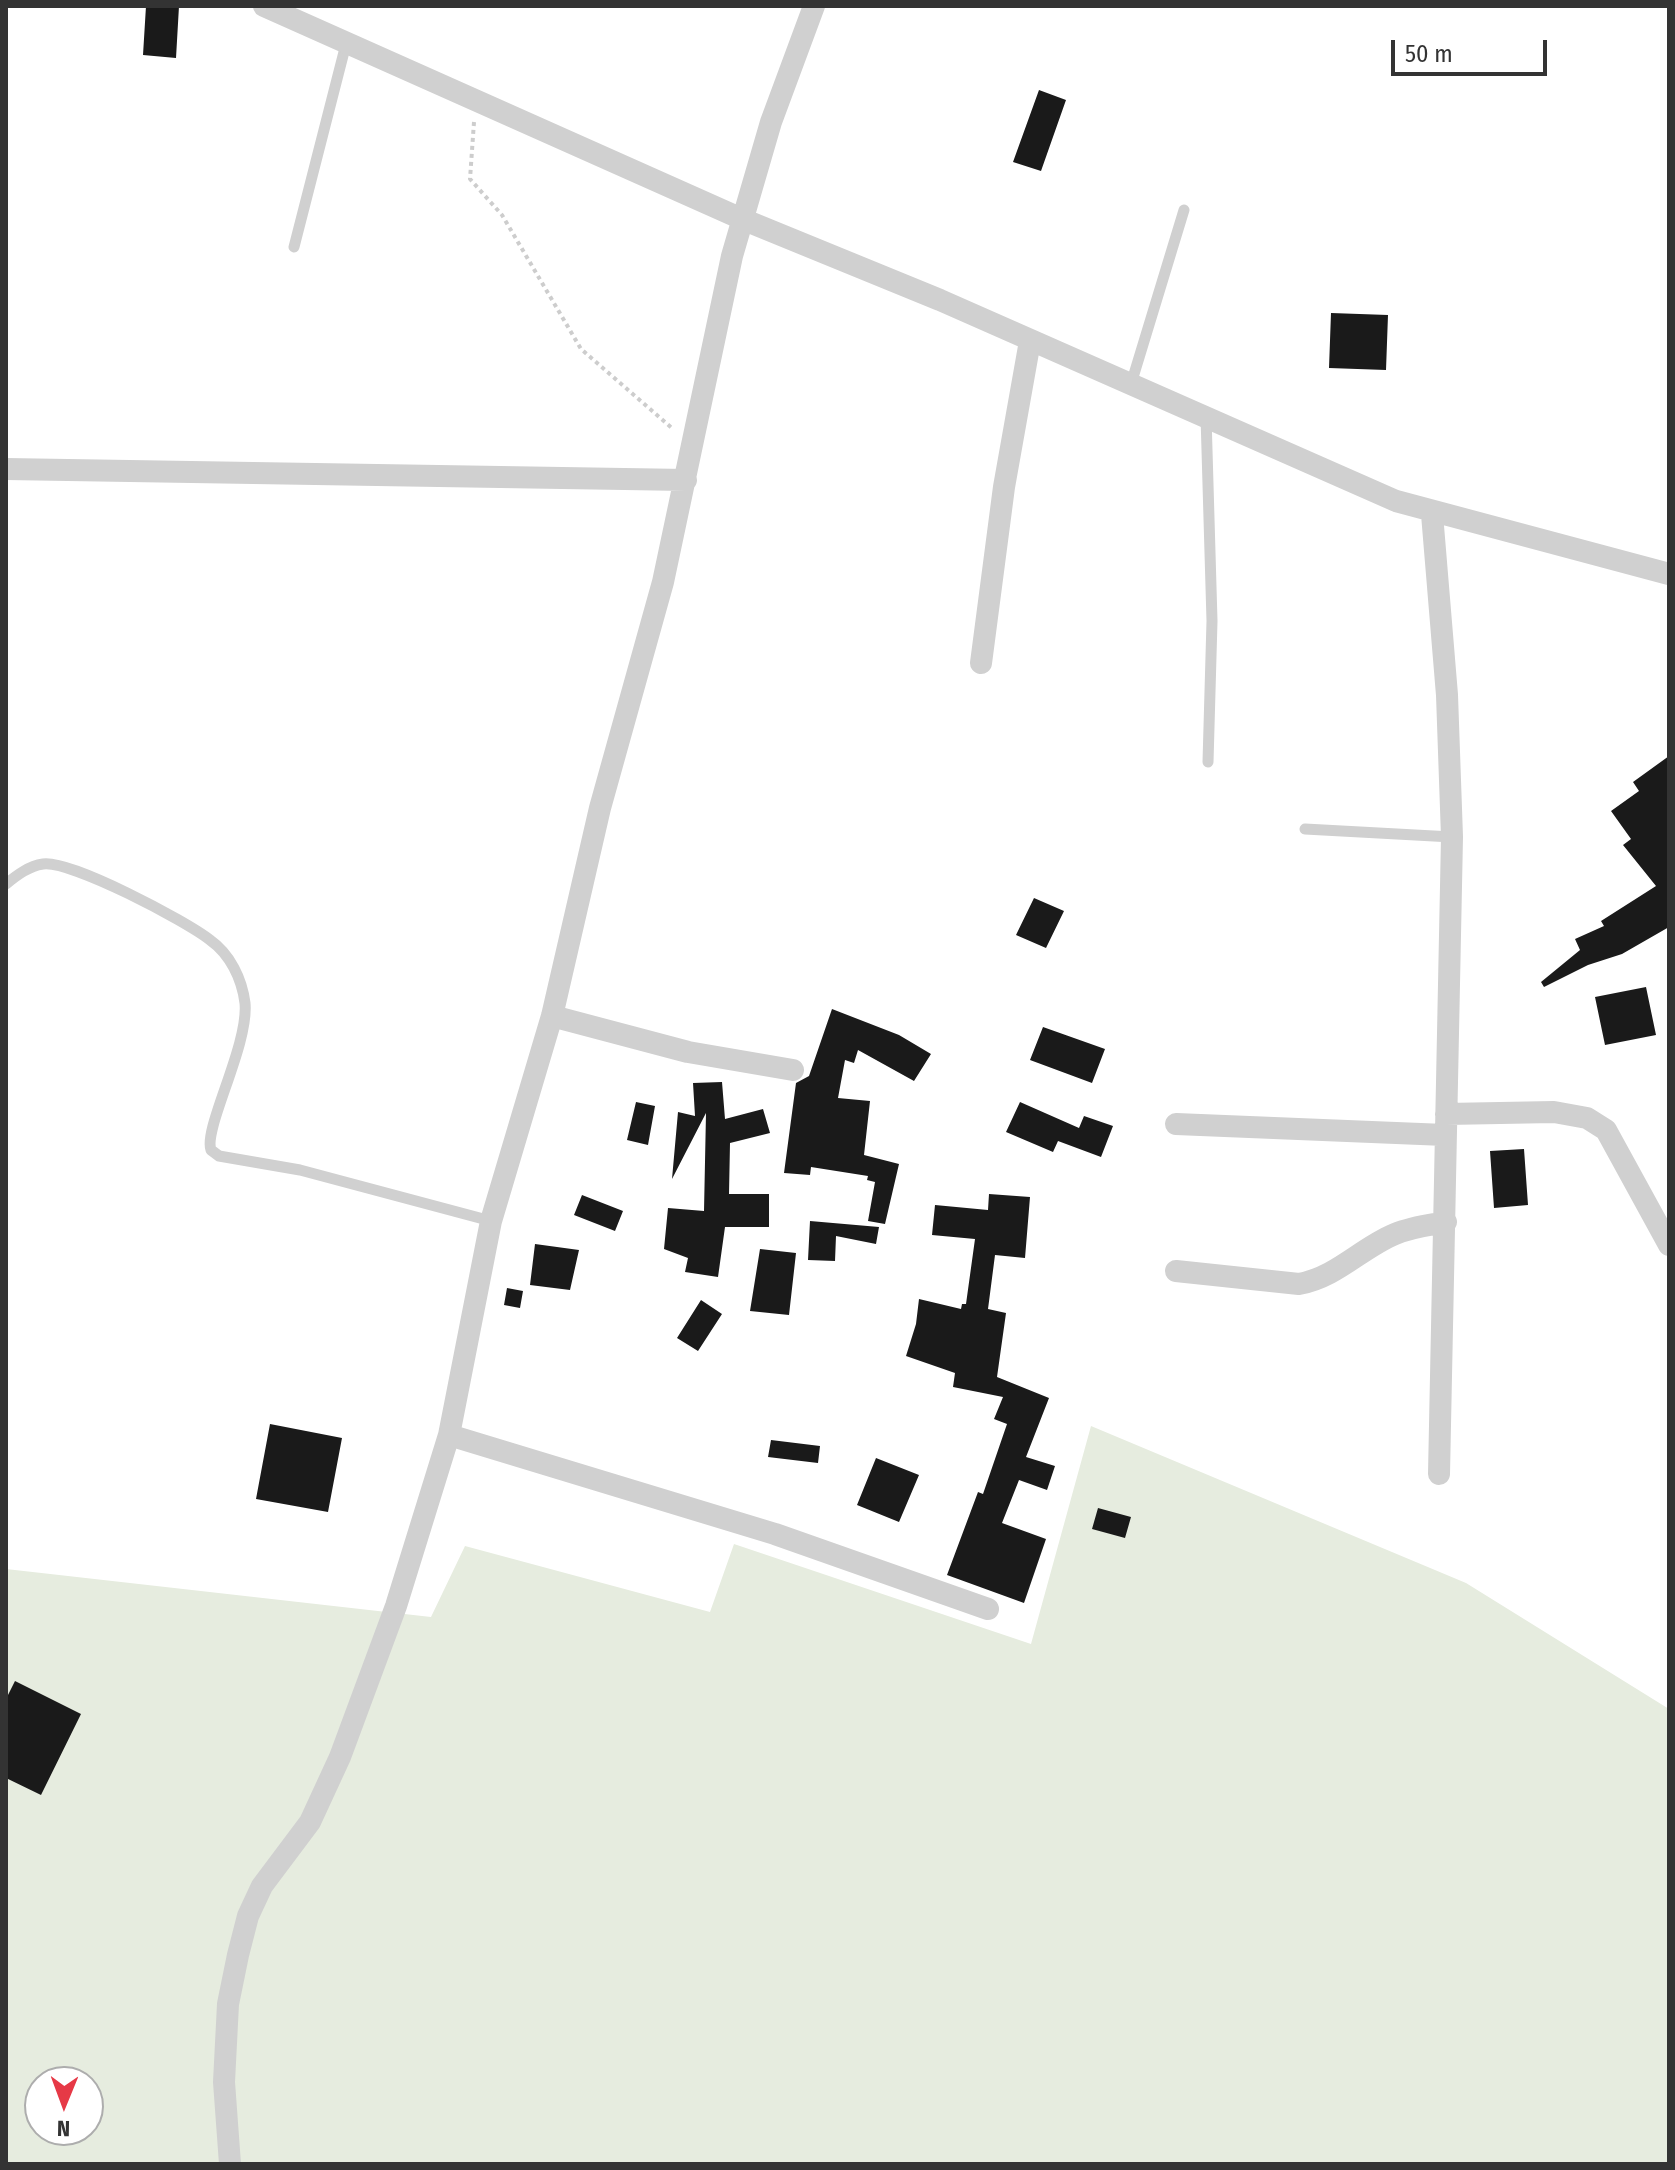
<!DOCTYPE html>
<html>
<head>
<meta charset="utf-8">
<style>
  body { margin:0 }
  #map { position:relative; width:1675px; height:2170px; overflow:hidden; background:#fff; font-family:"Fira Sans Condensed",sans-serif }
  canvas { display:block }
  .frame { position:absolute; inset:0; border:8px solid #333; pointer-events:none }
  .north { position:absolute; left:24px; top:2066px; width:80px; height:80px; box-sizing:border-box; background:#fff; border:2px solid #adadad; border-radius:50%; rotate:181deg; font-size:22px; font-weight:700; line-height:32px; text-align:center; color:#333 }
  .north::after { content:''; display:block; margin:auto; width:28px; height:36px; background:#e63946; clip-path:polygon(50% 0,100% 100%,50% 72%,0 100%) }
  .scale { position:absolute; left:1391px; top:40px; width:156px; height:36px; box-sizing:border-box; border:4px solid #333; border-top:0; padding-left:10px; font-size:24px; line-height:28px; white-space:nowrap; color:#333; -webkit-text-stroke:6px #fff; paint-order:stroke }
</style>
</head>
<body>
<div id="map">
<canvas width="1675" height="2170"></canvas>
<div class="frame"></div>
<div class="north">N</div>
<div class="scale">50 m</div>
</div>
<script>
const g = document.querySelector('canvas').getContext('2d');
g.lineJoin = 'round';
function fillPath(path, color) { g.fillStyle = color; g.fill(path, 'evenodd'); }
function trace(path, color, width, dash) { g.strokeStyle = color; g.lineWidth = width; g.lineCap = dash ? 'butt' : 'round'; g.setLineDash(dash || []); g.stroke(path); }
fillPath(new Path2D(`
  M 1091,1426 L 1466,1583 L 1669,1709 L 1669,2164 L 6,2164 L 6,1569 L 431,1617 L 465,1546 L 710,1612 L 734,1544 L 1031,1644 ZM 40,2082 L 88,2082 L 88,2130 L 40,2130 Z`), '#e6ecdf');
fillPath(new Path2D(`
  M 146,6 L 179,6 L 176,58 L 143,55 Z
  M 1039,90 L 1066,100 L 1041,171 L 1013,162 Z
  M 1331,313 L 1388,315 L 1386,370 L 1329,368 Z
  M 1669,756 L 1669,927 L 1622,954 L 1588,965 L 1544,987 L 1541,982 L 1580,950 L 1575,939 L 1604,926 L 1601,921 L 1656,886 L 1623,845 L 1631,839 L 1611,811 L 1639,791 L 1633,782 Z
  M 1034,898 L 1064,911 L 1046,948 L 1016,935 Z
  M 1646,987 L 1656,1035 L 1605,1045 L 1595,997 Z
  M 832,1009 L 899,1035 L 931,1054 L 914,1081 L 858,1050 L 854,1063 L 845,1060 L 838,1098 L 870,1101 L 864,1155 L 899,1164 L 885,1224 L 868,1221 L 875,1182 L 867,1180 L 868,1176 L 811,1167 L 810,1175 L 784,1173 L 796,1083 L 809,1076 Z
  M 1043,1027 L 1105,1049 L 1092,1083 L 1030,1060 Z
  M 722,1082 L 725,1119 L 763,1109 L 770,1133 L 730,1143 L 729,1194 L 769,1194 L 769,1227 L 725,1227 L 718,1277 L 685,1272 L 688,1258 L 664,1249 L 668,1208 L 704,1211 L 706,1113 L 672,1179 L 678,1112 L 695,1116 L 693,1083 Z
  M 636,1102 L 655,1106 L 648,1145 L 627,1140 Z
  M 1020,1102 L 1079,1128 L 1084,1116 L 1113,1126 L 1101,1157 L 1058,1141 L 1053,1152 L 1006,1132 Z
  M 1524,1149 L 1528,1205 L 1494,1208 L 1490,1151 Z
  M 989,1194 L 1030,1197 L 1025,1258 L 995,1255 L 988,1309 L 1006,1313 L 997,1377 L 1049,1398 L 1026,1457 L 1055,1466 L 1047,1490 L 1019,1480 L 1002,1523 L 1046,1539 L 1024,1603 L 947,1575 L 978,1492 L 983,1494 L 1007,1424 L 994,1419 L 1003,1397 L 953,1387 L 955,1373 L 906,1356 L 916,1324 L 919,1299 L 961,1309 L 962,1304 L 966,1304 L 975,1239 L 932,1235 L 935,1205 L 988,1210 Z
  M 582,1195 L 623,1211 L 615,1231 L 574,1215 Z
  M 810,1221 L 879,1227 L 876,1244 L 836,1236 L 835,1261 L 808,1260 Z
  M 535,1244 L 579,1250 L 570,1290 L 530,1285 Z
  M 760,1249 L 796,1253 L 789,1315 L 750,1311 Z
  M 507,1288 L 523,1291 L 520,1308 L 504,1305 Z
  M 701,1300 L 722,1314 L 698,1351 L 677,1338 Z
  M 270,1424 L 342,1438 L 328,1512 L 256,1499 Z
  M 771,1440 L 820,1446 L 818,1463 L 768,1457 Z
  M 876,1458 L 919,1475 L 899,1522 L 857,1505 Z
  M 1098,1508 L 1131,1517 L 1125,1538 L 1092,1529 Z
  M 15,1681 L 81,1714 L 41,1795 L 6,1778 L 6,1699 Z`), '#1a1a1a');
trace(new Path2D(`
  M 474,122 L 470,179 L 502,215 L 581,349 L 673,429`), '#cdcdcd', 4, [4, 4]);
trace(new Path2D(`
  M 294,247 L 346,44
  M 1131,384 L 1184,210
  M 1206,416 L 1212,621 L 1208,762
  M 1305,829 L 1452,837
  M 6,884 C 17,875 29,866 43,864 C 71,860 186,921 210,940 C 230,954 242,979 245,1003 C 249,1045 203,1129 211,1150 L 219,1156 L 300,1170 L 491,1221`), '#d0d0d0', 11);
trace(new Path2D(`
  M 264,6 L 742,219 L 940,300 L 1396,501 L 1669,574
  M 6,469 L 686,480
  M 1432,514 L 1447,695 L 1452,837 L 1439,1474
  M 981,663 L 1004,487 L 1030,341
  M 552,1016 L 688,1052 L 793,1070
  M 1446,1114 L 1554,1112 L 1587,1118 L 1606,1130 L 1669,1245
  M 1176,1124 L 1445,1135
  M 1176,1271 L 1299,1284 C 1337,1277 1361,1248 1395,1234 C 1411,1227 1429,1225 1446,1222
  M 449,1435 L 775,1534 L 988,1609
  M 230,2164 L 224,2082 L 228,2004 L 238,1955 L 248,1916 L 262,1886 L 310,1822 L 340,1757 L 396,1606 L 449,1435 L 491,1221 L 552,1016 L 600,808 L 663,582 L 732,256 L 771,122 L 814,6`), '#d0d0d0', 22);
</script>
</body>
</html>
